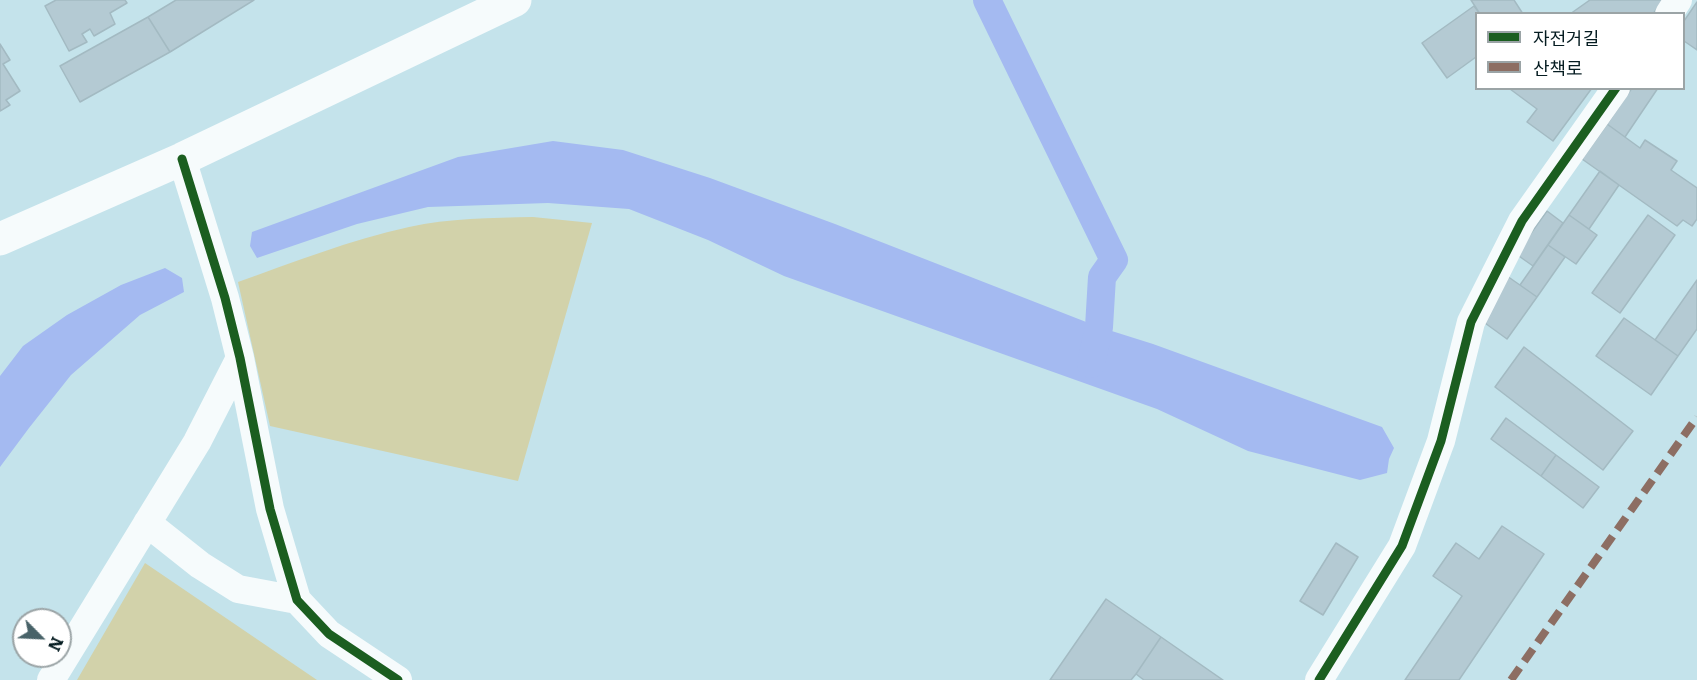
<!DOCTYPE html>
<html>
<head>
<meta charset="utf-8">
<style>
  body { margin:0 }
  #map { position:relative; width:1697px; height:680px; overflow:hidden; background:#c4e3eb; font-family:Literata,"Noto Sans KR",serif }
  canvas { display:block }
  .legend { position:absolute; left:1475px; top:12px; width:210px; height:78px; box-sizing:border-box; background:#fff; border:2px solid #9ba4a6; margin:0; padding:8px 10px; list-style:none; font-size:18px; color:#051c21 }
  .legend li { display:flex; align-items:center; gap:12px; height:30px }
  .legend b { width:30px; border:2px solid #9ba4a6 }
  .north { position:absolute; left:12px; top:608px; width:60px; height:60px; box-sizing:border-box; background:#fff; border:2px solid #9ba4a6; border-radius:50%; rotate:114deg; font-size:16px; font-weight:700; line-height:24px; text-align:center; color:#051c21 }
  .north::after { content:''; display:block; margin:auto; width:21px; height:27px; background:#486268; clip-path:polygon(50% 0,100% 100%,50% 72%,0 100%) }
</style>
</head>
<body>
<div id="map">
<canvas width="1697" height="680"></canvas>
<ul class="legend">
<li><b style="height:8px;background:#1b5e20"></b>자전거길</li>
<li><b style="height:8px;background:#8d6e63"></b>산책로</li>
</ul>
<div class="north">N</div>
</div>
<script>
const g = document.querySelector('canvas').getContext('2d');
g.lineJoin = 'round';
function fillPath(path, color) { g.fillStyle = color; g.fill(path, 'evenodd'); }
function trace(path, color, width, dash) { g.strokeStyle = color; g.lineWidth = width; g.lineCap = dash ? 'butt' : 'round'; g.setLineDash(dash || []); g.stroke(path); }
fillPath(new Path2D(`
  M 533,217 L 592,223 L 518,481 L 270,426 L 238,282 C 294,262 350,240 409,227 C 449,218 491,218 533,217 Z
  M 145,563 L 317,680 L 77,680 Z`), '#d2d2aa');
fillPath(new Path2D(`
  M 553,141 L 623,150 L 710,178 L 835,224 L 1099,327 L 1153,344 L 1382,427 L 1394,448 L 1389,459 L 1387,473 L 1360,480 L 1248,451 L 1157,409 L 784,276 L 708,240 L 629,209 L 548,203 L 428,207 L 357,224 L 257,258 L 250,246 L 252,232 L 458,157 Z
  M 165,268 L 182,278 L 184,292 L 140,315 L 71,375 L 29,428 L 0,467 L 0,376 L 23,346 L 67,315 L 121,285 Z`), '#a4baf1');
trace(new Path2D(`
  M 987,0 L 1114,260 L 1102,277 L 1099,327 L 1091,364`), '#a4baf1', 28);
const building = new Path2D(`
  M 56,0 L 125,0 L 127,3 L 110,13 L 115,24 L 94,36 L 90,29 L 82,34 L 87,42 L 69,51 L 45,6 Z
  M 176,0 L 254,0 L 170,52 L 148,17 Z
  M 1471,0 L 1514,0 L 1523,14 L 1480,14 Z
  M 1590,0 L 1663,0 L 1653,14 L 1570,14 Z
  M 1697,2 L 1697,50 L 1684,41 L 1684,21 Z
  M 1474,6 L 1480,14 L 1476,14 L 1476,57 L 1447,78 L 1422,43 Z
  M 148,17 L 170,52 L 80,102 L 60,66 Z
  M 0,44 L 10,60 L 3,64 L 20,91 L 6,100 L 10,105 L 0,111 Z
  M 1592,88 L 1553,141 L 1527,122 L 1537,109 L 1510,89 Z
  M 1632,88 L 1658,88 L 1625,137 L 1607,124 Z
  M 1607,124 L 1640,148 L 1645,140 L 1677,161 L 1671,170 L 1697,188 L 1697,219 L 1692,226 L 1683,220 L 1677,226 L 1582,159 Z
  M 1600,171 L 1619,185 L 1589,229 L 1569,215 Z
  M 1547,211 L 1563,223 L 1533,266 L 1516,254 Z
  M 1569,215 L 1597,235 L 1576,264 L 1548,245 Z
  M 1648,215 L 1675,235 L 1620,313 L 1592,293 Z
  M 1548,245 L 1565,257 L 1537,297 L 1520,285 Z
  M 1507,276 L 1537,297 L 1507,339 L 1478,318 Z
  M 1697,280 L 1697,329 L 1678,356 L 1655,340 Z
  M 1624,318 L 1678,356 L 1651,395 L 1596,356 Z
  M 1524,347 L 1633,431 L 1603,470 L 1495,387 Z
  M 1506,418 L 1556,455 L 1541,476 L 1491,439 Z
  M 1556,455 L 1599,487 L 1583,508 L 1541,476 Z
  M 1502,526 L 1544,554 L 1459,680 L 1405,680 L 1462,596 L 1433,576 L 1456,543 L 1479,559 Z
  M 1336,543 L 1358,557 L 1323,615 L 1300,601 Z
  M 1106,599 L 1161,637 L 1136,674 L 1131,680 L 1050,680 Z
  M 1161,637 L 1223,680 L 1144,680 L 1136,674 Z`);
fillPath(building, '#b4cad3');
trace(building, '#a3bac2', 1.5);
trace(new Path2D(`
  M 1669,14 L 1678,0
  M 182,159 L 225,298 L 240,358 L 270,509 L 297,600 L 329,634 L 398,680
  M 147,523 L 200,565 L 238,589 L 297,600
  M 51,680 L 197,442 L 240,358
  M 1319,680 L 1402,546 L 1441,441 L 1471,322 L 1522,221 L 1616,88`), '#f6fbfc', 28);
trace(new Path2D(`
  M 0,239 L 182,159 L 515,0`), '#f6fbfc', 33);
trace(new Path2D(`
  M 1511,680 L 1697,417`), '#8d6e63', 8, [15, 8]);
trace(new Path2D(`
  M 182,159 L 225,298 L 240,358 L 270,509 L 297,600 L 329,634 L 398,680
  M 1319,680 L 1402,546 L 1441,441 L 1471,322 L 1522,221 L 1616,88`), '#1b5e20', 9);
</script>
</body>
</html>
